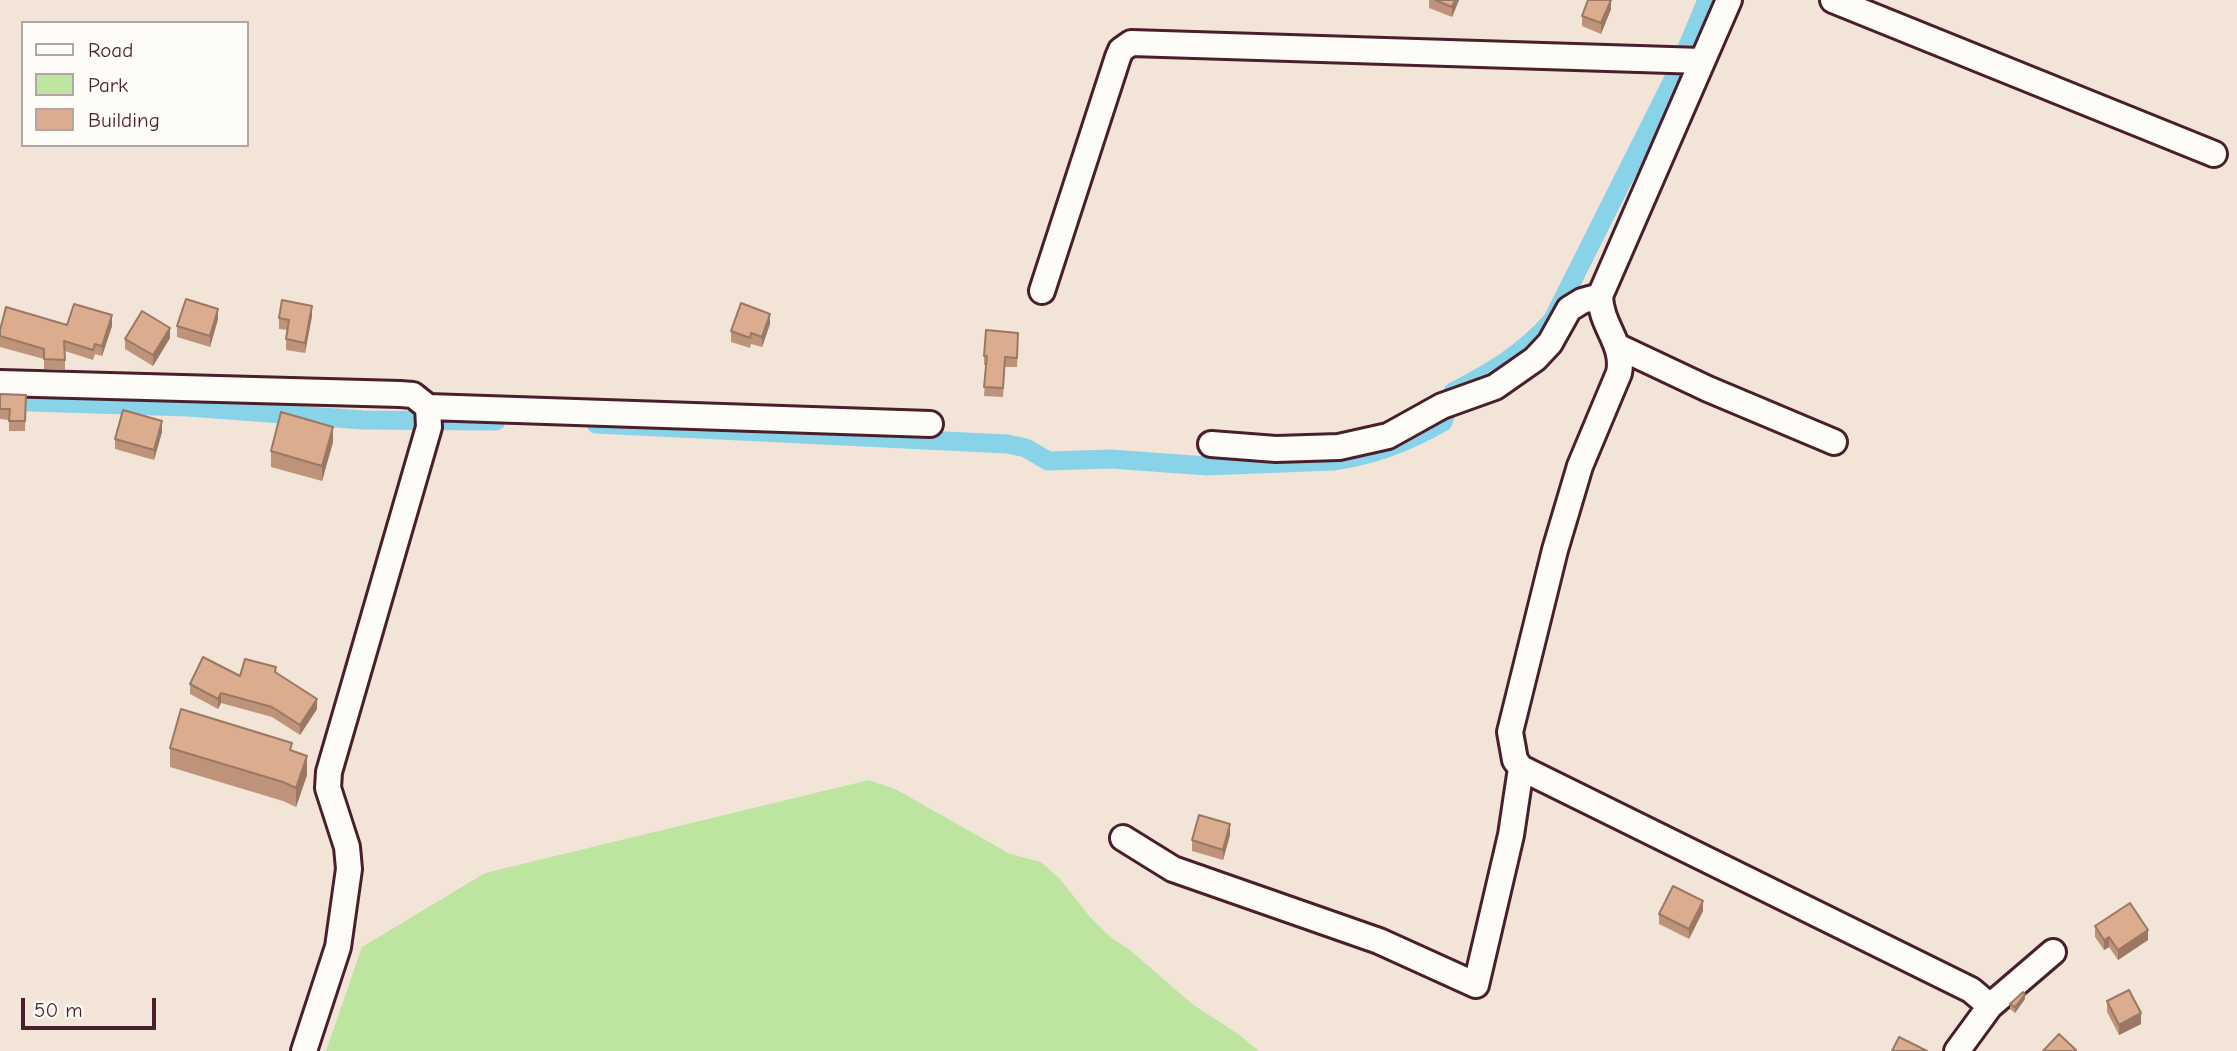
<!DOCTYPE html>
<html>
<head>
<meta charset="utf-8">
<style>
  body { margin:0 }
  #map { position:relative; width:2237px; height:1051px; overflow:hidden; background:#f3e4d8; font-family:"Comic Neue",sans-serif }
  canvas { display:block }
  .legend { position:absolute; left:21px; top:21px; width:228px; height:126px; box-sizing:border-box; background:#fdfcf7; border:2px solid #b5a4a5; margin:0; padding:9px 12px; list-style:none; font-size:21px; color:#4a1f2b }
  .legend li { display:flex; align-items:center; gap:14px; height:35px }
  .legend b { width:35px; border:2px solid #b5a4a5 }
  .scale { position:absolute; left:21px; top:998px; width:135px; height:32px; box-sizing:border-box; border:4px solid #4a1f2b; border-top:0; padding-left:9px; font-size:21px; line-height:24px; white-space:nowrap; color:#4a1f2b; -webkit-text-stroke:5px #fdfcf7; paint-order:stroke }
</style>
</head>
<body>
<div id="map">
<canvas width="2237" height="1051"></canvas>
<ul class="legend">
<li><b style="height:9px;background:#fdfcf7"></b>Road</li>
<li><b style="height:19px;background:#bde5a0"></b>Park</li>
<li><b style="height:19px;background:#dcac8e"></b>Building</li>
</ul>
<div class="scale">50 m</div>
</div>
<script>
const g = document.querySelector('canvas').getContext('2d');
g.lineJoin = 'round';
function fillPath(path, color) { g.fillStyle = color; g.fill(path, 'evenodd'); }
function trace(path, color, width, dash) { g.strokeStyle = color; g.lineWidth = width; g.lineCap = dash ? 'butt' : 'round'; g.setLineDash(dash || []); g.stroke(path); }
fillPath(new Path2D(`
  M 869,780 L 897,790 L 1010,854 L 1041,862 L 1059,878 L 1091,918 L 1110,937 L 1130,950 L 1192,1004 L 1238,1034 L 1259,1051 L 326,1051 L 362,947 L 485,873 Z`), '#bde5a0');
trace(new Path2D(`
  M 0,401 L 188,407 L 363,420 L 496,421
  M 596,424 L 1007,444 L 1026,448 L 1048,461 L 1111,459 L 1207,466 L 1333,461 C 1371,456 1410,441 1443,422 L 1453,392 C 1492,372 1522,354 1552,321 L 1676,74 L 1707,0`), '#89d3e9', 19);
const minor = new Path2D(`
  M 1729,0 L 1600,296 C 1601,327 1625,344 1619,373 L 1580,466 L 1555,550 L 1510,732 L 1515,760 L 1521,768 L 1971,990 L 1990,1006 L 2053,952
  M 1833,0 L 2214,154
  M 1042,291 L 1118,57 L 1121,50 L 1131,43 L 1702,61
  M 1619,347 L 1708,389 L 1834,442
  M 0,383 L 400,394 L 413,395 L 428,407 L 429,427 L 329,772 L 328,788 L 347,847 L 349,869 L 338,947 L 304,1051
  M 428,407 L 930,424
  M 1211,444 L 1276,449 L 1339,447 L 1388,436 L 1442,406 L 1495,387 L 1535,359 L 1550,343 L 1569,309 L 1582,301 L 1600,296
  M 1123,838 L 1173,869 L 1379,941 L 1476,985 L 1511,835 L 1521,768
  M 1957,1051 L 1990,1006`);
trace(minor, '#4a1f2b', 30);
trace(minor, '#fdfcf7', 24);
fillPath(new Path2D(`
  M 1429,0 L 1459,0 L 1452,17 L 1429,8 Z
  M 1611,9 L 1601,34 L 1582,26 L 1582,16 Z
  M 312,316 L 305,353 L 286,350 L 286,339 L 288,330 L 279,329 L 279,318 Z
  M 218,319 L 210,347 L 177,337 L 177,326 Z
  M 770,324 L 762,347 L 751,344 L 750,348 L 731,342 L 731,331 Z
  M 67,325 L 112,326 L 102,356 L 95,354 L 93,360 L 65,351 L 65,370 L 44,369 L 44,359 L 0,347 L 0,330 Z
  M 170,338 L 153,366 L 125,349 L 125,339 Z
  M 1018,342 L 1017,367 L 1005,367 L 1003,397 L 984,396 L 986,365 L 984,365 L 984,356 Z
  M 0,394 L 26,395 L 25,431 L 9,431 L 9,420 L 0,419 Z
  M 162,432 L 154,460 L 115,449 L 115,439 Z
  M 333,442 L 322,481 L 271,467 L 271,451 Z
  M 276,673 L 317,709 L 300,735 L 272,717 L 221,703 L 218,709 L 190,694 L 190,684 L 240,676 Z
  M 170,748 L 292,751 L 307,775 L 296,807 L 283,801 L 170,767 Z
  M 1230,835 L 1223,860 L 1192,851 L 1192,840 Z
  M 1703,911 L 1689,939 L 1659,924 L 1659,914 Z
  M 2095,926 L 2148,940 L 2118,960 L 2109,947 L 2104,950 L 2095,937 Z
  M 2025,999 L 2015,1013 L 2010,1009 L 2010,1004 Z
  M 2107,1001 L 2141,1024 L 2119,1035 L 2107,1012 Z`), '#bd947a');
fillPath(new Path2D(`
  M 1455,0 L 1459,0 L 1452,17 L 1452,7 Z
  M 1611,0 L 1611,9 L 1601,34 L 1601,23 Z
  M 312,306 L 312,316 L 305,353 L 305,343 Z
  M 218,309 L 218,319 L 210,347 L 210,336 Z
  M 770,314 L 770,324 L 762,347 L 762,337 Z
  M 112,315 L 112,326 L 102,356 L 102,346 Z
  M 170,328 L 170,338 L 153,366 L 153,355 Z
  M 162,421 L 162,432 L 154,460 L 154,450 Z
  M 333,427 L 333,442 L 322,481 L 322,466 Z
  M 221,693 L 221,703 L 218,709 L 218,699 Z
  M 317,699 L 317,709 L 300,735 L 300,725 Z
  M 307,756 L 307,775 L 296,807 L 296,788 Z
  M 1230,824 L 1230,835 L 1223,860 L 1223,850 Z
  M 1703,901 L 1703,911 L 1689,939 L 1689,929 Z
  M 2148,930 L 2148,940 L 2118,960 L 2118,950 Z
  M 2109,937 L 2109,947 L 2104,950 L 2104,940 Z
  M 2025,994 L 2025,999 L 2015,1013 L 2015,1007 Z
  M 2141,1013 L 2141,1024 L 2119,1035 L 2119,1025 Z`), '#9a7863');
const building = new Path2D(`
  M 1435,0 L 1455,0 L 1452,7 Z
  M 1588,0 L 1611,0 L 1601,23 L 1582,16 Z
  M 186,299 L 218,309 L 210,336 L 177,326 Z
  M 282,300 L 312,306 L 305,343 L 286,339 L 289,320 L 279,318 Z
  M 741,303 L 770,314 L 762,337 L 751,333 L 750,338 L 731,331 Z
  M 74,304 L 112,315 L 102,346 L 95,344 L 93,350 L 64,341 L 65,360 L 44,359 L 44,349 L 0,336 L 0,330 L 6,307 L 67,325 Z
  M 142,311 L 170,328 L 153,355 L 125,339 Z
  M 986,330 L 1018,333 L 1017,358 L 1005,357 L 1003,388 L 984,387 L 987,356 L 984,356 Z
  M 0,394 L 26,395 L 25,421 L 9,421 L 10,409 L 0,409 Z
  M 123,410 L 162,421 L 154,450 L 115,439 Z
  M 281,412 L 333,427 L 322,466 L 271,451 Z
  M 203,657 L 240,676 L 245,659 L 276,667 L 275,672 L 317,699 L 300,725 L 272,707 L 221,693 L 218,699 L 190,684 Z
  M 181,709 L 292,743 L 290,750 L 307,756 L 296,788 L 283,782 L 170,748 Z
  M 1199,815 L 1230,824 L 1223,850 L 1192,840 Z
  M 1673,886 L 1703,901 L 1689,929 L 1659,914 Z
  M 2130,903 L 2148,930 L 2118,950 L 2109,937 L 2104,940 L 2095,926 Z
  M 2129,990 L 2141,1013 L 2119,1025 L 2107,1001 Z
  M 2023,992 L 2025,994 L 2015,1007 L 2010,1004 Z
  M 2059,1034 L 2076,1050 L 2075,1051 L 2043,1051 Z
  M 1899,1037 L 1927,1051 L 1892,1051 Z`);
fillPath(building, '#dcac8e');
trace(building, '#9a7863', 2);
</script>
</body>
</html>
